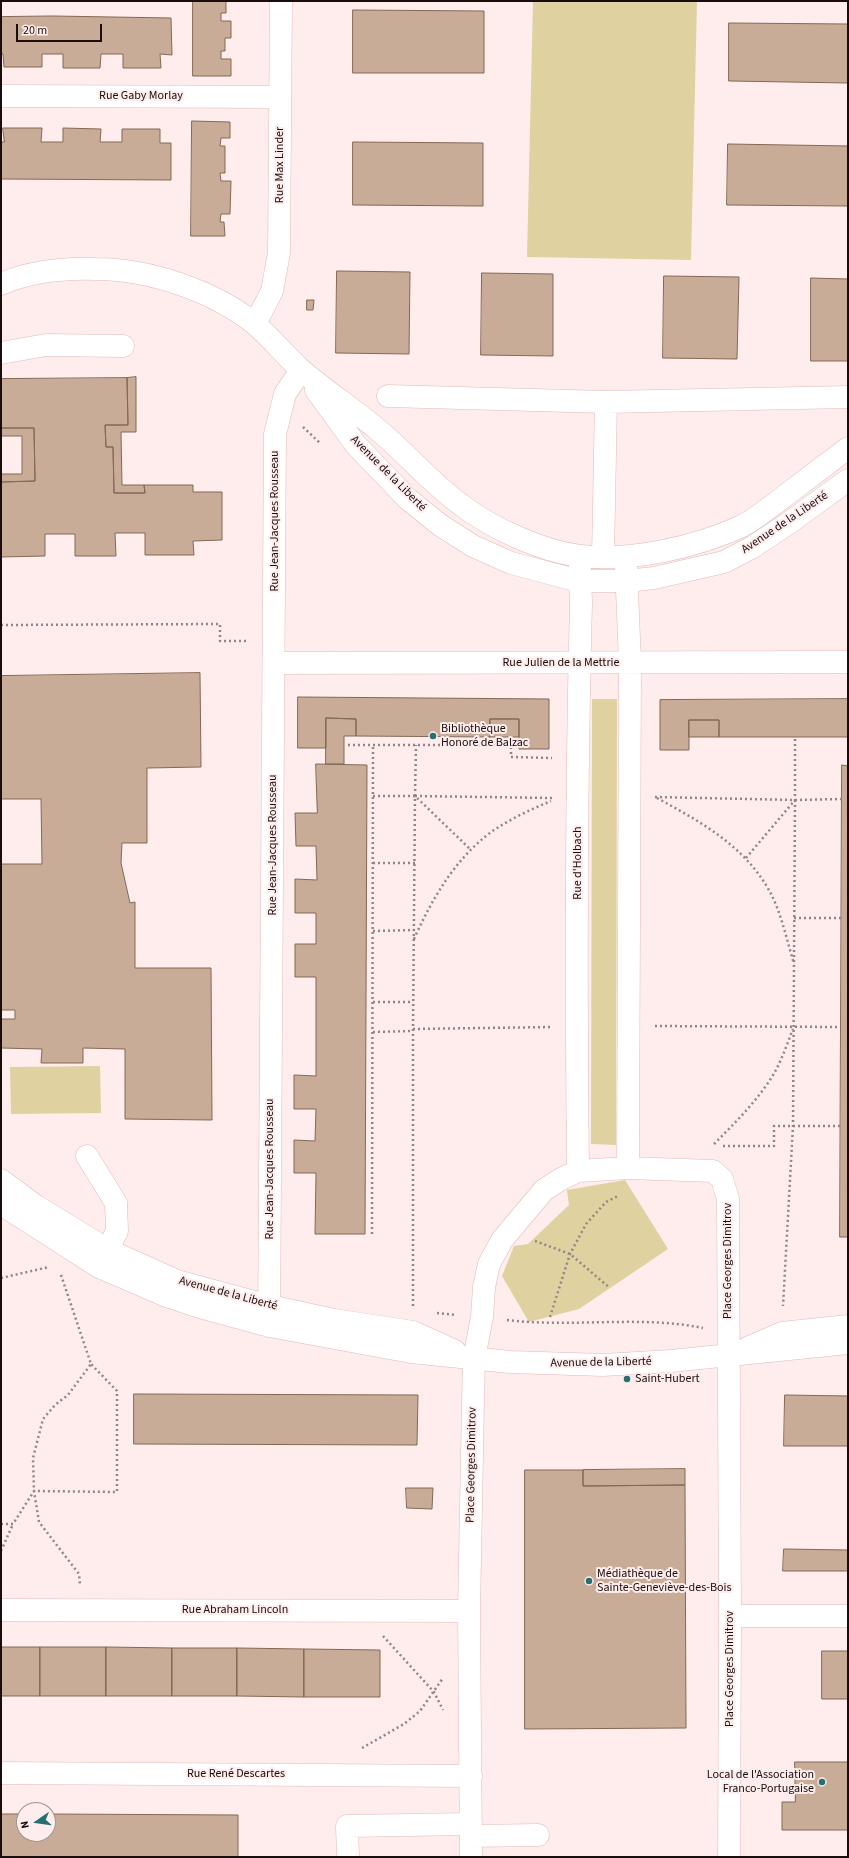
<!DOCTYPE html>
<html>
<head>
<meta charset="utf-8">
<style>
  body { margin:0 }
  #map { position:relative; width:849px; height:1858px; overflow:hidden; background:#feedec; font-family:"Source Sans 3",sans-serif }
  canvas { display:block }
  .frame { position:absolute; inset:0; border:2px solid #190d0c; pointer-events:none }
  .north { position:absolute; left:16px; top:1802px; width:40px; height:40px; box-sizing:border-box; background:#feedec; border:1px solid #a29392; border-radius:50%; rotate:257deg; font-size:11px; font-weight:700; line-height:16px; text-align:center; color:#190d0c }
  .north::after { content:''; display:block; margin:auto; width:14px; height:18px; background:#246f71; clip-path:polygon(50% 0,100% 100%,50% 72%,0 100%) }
  .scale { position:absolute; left:16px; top:24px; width:86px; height:18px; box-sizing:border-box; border:2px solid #190d0c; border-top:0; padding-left:5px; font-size:12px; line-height:14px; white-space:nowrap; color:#190d0c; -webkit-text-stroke:3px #feedec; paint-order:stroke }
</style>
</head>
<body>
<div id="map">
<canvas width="849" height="1858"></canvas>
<div class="frame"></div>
<div class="north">N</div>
<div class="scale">20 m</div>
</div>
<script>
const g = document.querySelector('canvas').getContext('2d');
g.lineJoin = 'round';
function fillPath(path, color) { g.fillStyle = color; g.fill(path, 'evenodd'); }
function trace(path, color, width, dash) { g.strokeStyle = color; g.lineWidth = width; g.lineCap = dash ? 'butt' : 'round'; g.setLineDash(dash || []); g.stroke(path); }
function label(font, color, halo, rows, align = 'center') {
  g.font = font + ' "Source Sans 3",sans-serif'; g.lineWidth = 4; g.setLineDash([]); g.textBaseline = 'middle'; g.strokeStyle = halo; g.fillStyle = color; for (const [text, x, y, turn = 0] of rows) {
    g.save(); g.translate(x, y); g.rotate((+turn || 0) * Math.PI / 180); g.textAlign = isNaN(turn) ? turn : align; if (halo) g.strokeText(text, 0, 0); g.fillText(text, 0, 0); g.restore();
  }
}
fillPath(new Path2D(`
  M 533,1 L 697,1 L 691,260 L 527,257 Z
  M 592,699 L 617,699 L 616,1145 L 591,1144 Z
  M 100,1066 L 101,1113 L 11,1114 L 10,1067 Z
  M 625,1180 L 668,1249 L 579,1309 L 529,1322 L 502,1276 L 514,1246 L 528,1244 L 569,1205 L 567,1190 Z`), '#e0d1a1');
const building = new Path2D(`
  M 193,1 L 226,1 L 226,13 L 221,13 L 221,21 L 231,21 L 231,38 L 225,38 L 225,51 L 221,51 L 221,59 L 231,59 L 231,76 L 193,76 Z
  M 353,10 L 484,11 L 484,73 L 353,73 Z
  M 53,16 L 171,18 L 172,55 L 160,54 L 161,68 L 123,68 L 123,54 L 101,54 L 100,68 L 63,68 L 63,54 L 42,54 L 42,67 L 4,67 L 3,54 L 1,54 L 1,17 Z
  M 729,23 L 848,24 L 848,83 L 729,81 Z
  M 192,121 L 230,122 L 230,138 L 221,138 L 220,146 L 225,146 L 225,173 L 220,173 L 221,181 L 231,181 L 230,214 L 221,214 L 220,222 L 224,222 L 225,236 L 191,236 Z
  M 3,128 L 42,128 L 41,142 L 63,142 L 63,128 L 101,129 L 100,142 L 122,142 L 122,129 L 160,129 L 160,143 L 171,143 L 171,180 L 1,179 L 1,142 L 4,142 Z
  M 353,142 L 483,143 L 483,206 L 353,205 Z
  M 728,144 L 848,146 L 848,206 L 727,205 Z
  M 337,271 L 410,272 L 409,354 L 336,353 Z
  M 482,273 L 553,274 L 553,356 L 481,355 Z
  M 664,276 L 739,277 L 737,359 L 663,358 Z
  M 811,278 L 848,279 L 848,361 L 811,361 Z
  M 307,300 L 314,300 L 313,310 L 307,310 Z
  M 136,377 L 136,432 L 121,432 L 122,485 L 144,485 L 145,493 L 114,493 L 113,447 L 106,447 L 105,425 L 128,425 L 127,378 Z
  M 127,378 L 128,425 L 105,425 L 106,447 L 113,447 L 114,493 L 145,493 L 144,485 L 193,485 L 193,492 L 222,492 L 222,540 L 193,541 L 194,555 L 145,555 L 145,533 L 115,533 L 116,556 L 75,556 L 75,534 L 45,534 L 45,556 L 1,557 L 1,482 L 35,481 L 34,428 L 1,428 L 1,379 Z
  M 1,428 L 34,428 L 35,481 L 1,482 L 1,474 L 22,474 L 22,436 L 1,436 Z
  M 200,673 L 201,767 L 147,768 L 147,843 L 122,843 L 121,863 L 130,903 L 135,902 L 135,968 L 211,968 L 212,1120 L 125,1119 L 125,1049 L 83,1048 L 83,1063 L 41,1063 L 42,1049 L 1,1048 L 1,1019 L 15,1019 L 15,1010 L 1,1010 L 1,864 L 42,864 L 41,799 L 1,799 L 1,676 Z
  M 298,697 L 549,699 L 549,749 L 519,749 L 519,719 L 490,719 L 490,737 L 356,736 L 356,719 L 326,718 L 326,748 L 298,748 Z
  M 848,699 L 848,737 L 719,737 L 719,720 L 689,720 L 689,750 L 660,750 L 660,700 Z
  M 326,718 L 356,719 L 356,736 L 344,736 L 344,764 L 326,764 Z
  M 490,719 L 519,719 L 519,737 L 490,737 Z
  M 689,720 L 719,720 L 719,737 L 689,737 Z
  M 316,764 L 367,765 L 365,1234 L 315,1234 L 316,1173 L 294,1173 L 294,1140 L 315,1141 L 316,1109 L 294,1109 L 294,1075 L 316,1076 L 316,977 L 295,977 L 295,944 L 316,944 L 316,913 L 295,913 L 295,879 L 317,880 L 316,846 L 296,846 L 295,813 L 317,813 Z
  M 842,765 L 848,766 L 848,1237 L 840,1237 Z
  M 134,1394 L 418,1395 L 417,1445 L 134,1444 Z
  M 785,1395 L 848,1396 L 848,1446 L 784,1446 Z
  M 685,1469 L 685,1485 L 583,1486 L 583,1470 Z
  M 525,1470 L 583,1470 L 583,1486 L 685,1485 L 686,1728 L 525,1729 Z
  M 406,1488 L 433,1488 L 432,1509 L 407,1508 Z
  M 784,1549 L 848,1550 L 848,1571 L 783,1571 Z
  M 1,1647 L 40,1647 L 40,1696 L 1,1696 Z
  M 40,1647 L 106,1647 L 106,1696 L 40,1696 Z
  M 106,1647 L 172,1648 L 172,1696 L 106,1696 Z
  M 172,1648 L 237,1648 L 237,1696 L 172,1696 Z
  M 237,1648 L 304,1649 L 304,1697 L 237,1696 Z
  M 304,1649 L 380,1650 L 380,1697 L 304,1697 Z
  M 822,1651 L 848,1651 L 848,1699 L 822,1699 Z
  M 795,1762 L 848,1762 L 848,1830 L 782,1830 L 782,1802 L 795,1802 Z
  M 1,1814 L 24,1814 L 24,1834 L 48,1834 L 48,1814 L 238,1815 L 238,1857 L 1,1857 Z`);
fillPath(building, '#c9ac98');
trace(building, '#836855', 1);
const minor = new Path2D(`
  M 1,96 L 280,97
  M 1,284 C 31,271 64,268 96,269 C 149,269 214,291 255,324 C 271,338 285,355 300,369 C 324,390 352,408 377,429 C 406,453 430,482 460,504 C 491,528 541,551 580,556 C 631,562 696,547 742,526 C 757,518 772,506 786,495 C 806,480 827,464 848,448
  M 255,324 L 272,291 L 279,253 L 281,1
  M 1,353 L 46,345 L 123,346
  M 316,390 L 356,445 L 408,499 L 440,525 L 473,546 L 511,563 L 579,581 L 627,581 L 654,578 L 724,562 L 751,548 L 789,523 L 848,480
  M 388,396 L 606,402 L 603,556
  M 606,402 L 848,397
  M 626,566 L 630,663 L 628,1168
  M 274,663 L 848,662
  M 87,1156 L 116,1203 L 117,1231 L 102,1262
  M 578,1171 C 576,982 576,793 581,603 C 581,591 579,579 580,567
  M 1,1180 L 36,1206 L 108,1250 L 177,1281 L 270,1306 L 334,1320 L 413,1332 L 455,1351
  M 1,1204 L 99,1267 L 164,1295 L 203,1308 L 269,1326 L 411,1352 L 510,1362 L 603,1365 L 671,1361 L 848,1343
  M 269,1326 L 275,434 L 285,394 L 301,370
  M 747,1348 L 782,1333 L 848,1326
  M 1,1610 L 469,1611
  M 730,1616 L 848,1616
  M 1,1773 L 471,1776
  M 471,1836 L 538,1835
  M 348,1857 L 347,1826 L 471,1824
  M 471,1857 L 469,1611 L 473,1402 L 474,1359 L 482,1317 L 484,1287 L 489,1264 L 502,1240 L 544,1190 L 561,1179 L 578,1171 L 628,1168 L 713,1171 L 722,1179 L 728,1199 L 730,1616 L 729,1857`);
trace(minor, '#e0bab7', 23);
trace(new Path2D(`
  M 303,427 L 321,444
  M 1,625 L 220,624 L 220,641 L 247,641
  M 348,745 L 511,745 L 511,757 L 552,758
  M 373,796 L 415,796 L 471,850
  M 415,796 L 416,745
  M 655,797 L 795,800 L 793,1126 L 783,1306
  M 657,798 C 701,822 745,846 770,892 C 781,912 787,941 794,964
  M 795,800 L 842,799
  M 746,858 L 795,800 L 795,737
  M 373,863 L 415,863
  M 794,918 L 841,918
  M 373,931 L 414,930
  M 414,939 C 433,897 456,857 494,830 C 512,818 532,809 551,801
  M 373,1002 L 413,1002
  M 655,1026 L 840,1027
  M 413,1029 L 552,1027
  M 373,1032 L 413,1031
  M 714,1144 C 734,1124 754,1104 770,1080 C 780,1065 786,1047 793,1029
  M 723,1146 L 774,1146 L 774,1126 L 840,1126
  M 372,1234 L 373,745
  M 535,1241 L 570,1254 L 610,1288
  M 61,1275 L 91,1364 L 68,1395 L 55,1405 L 43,1419 L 33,1458 L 34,1491 L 39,1522 L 79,1574 L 80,1585
  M 1,1278 L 49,1267
  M 413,1306 L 413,1031 L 415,796 L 552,798
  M 437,1313 L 456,1315
  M 550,1317 L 570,1254 L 586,1224 L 606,1202 L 618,1196
  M 507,1320 C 572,1328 640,1315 703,1328
  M 1,1524 L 13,1524 L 34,1491 L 117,1492 L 117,1391 L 91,1364
  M 1,1551 L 13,1524
  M 383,1636 L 434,1692 L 443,1710
  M 362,1748 L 404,1724 L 420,1711 L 443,1678`), '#938584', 2.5, [2, 3]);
trace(minor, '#fff', 22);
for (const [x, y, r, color] of [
  [433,736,4,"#246f71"],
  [627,1379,4,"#246f71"],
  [589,1581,4,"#246f71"],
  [822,1782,4,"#246f71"]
]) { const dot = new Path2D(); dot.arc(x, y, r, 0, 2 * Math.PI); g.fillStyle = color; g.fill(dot); trace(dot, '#feedec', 1.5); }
label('12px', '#190d0c', '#feedec', [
  ["Rue Gaby Morlay",141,96],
  ["Rue Max Linder",280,165,-90],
  ["Avenue de la Liberté",388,474,45],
  ["Rue Jean-Jacques Rousseau",275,521,-90],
  ["Avenue de la Liberté",785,523,-34],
  ["Rue Julien de la Mettrie",561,663],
  ["Rue Jean-Jacques Rousseau",273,845,-90],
  ["Rue d'Holbach",578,863,-90],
  ["Rue Jean-Jacques Rousseau",270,1169,-90],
  ["Place Georges Dimitrov",728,1261,-90],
  ["Avenue de la Liberté",228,1294,15],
  ["Avenue de la Liberté",601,1363,-1],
  ["Place Georges Dimitrov",472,1465,-89],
  ["Rue Abraham Lincoln",235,1610],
  ["Place Georges Dimitrov",730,1669,-90],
  ["Rue René Descartes",236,1774]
]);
label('12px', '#190d0c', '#feedec', [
  ["Bibliothèque",441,729],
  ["Honoré de Balzac",441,743],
  ["Saint-Hubert",635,1379],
  ["Médiathèque de",597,1574],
  ["Sainte-Geneviève-des-Bois",597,1588],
  ["Local de l'Association",814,1775,"right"],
  ["Franco-Portugaise",814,1789,"right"]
], 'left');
</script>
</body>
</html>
